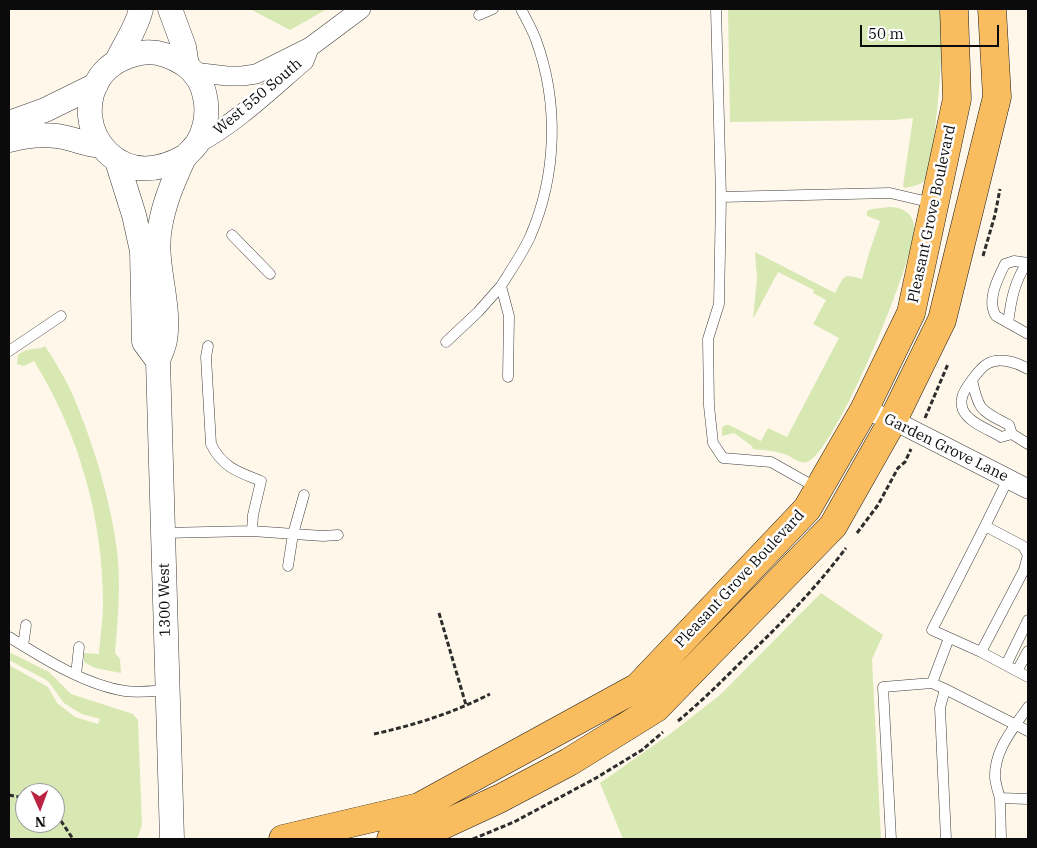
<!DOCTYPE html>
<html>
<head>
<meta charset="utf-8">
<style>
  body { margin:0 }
  #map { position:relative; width:1037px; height:848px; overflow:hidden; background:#fff7e9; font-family:"IBM Plex Serif",serif }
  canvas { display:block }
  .frame { position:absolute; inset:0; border:10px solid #0b0b0b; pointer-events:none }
  .north { position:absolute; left:15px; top:783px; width:50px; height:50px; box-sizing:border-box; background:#fff; border:1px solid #9d9d9d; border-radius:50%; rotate:178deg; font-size:14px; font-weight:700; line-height:20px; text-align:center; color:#0b0b0b }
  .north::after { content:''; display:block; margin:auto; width:18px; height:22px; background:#ba2341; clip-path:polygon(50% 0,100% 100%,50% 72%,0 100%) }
  .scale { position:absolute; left:860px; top:25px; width:139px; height:22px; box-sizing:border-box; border:2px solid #0b0b0b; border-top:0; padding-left:6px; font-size:15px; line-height:18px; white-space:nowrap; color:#0b0b0b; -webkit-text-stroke:4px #fff; paint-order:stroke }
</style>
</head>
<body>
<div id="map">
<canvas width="1037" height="848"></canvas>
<div class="frame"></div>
<div class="north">N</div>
<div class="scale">50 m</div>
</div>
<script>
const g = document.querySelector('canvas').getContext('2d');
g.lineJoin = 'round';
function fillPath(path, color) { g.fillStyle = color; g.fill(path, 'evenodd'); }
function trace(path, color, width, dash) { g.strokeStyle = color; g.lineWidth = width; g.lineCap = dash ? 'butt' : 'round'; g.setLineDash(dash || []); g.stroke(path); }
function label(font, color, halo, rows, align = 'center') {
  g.font = font + ' "IBM Plex Serif",serif'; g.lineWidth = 5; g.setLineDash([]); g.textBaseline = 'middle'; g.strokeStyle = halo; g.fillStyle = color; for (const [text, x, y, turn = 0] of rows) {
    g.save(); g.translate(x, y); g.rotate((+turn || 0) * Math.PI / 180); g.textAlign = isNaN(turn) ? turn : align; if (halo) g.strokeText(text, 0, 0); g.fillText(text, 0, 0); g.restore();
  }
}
fillPath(new Path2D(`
  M 250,9 L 327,9 L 290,30 Z
  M 728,9 L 941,9 C 943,53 939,95 934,139 C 933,151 934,170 925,180 C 921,185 911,187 904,188 L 903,186 L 913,118 L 893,120 L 730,122 Z
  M 889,207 C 901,207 912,212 914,225 C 918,254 834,455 807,462 C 800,464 793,458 787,455 C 776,451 764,450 753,449 L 752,446 L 734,433 L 722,436 L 722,428 L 725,425 L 729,425 L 761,441 L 768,428 L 787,437 L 839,338 L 813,324 L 826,300 L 813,293 L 814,290 L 778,272 L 753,319 L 757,278 L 755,252 L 835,293 C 845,275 842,273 862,279 L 869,253 L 880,221 L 867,216 L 867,211 L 872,209 Z
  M 45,346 C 58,366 71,388 79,410 C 96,453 111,504 117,550 C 121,585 118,619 115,653 L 120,659 L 121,673 L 95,668 L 84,662 L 84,653 L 99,654 C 100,638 103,621 103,604 C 103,519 79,433 34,361 L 24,366 L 17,364 L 18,355 C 29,346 37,351 45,346 Z
  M 821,593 L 883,635 L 872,659 L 881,839 L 623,839 L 600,783 L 670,734 L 720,695 Z
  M 9,652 L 49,672 L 71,694 L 133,714 L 138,720 L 142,825 L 137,839 L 9,839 L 9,665 L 48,687 L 57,703 L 75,717 L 98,724 L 100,719 L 82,714 L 70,707 L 64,703 L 48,681 L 9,660 ZM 25,793 L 55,793 L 55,823 L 25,823 Z`), '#d7e8b3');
const service = new Path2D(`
  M 716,9 L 721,197 L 719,304 L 708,339 L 709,406 L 713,443 L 723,458 L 771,462 L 817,488
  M 479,15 L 493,9
  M 721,197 L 890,193 L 933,203
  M 232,235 L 270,274
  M 1028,263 L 1014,261 L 1005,264 C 998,278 986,301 996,316 L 1028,334
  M 1008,323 C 1011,301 1014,282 1027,263
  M 446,342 L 478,312 L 501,286
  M 208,346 L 206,357 L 211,444 C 222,467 238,472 261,481 L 253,515 L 252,531
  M 9,351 L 61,316
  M 508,377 L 509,316 L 501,286 C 511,270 522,254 530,237 C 557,175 559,103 536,40 C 532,29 526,19 521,9
  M 972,380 C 979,412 981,410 1009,425 L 1012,434 L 1028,444
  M 1012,434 L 1001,437 C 990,430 969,423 963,410 C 962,407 961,401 962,398 C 963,390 980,368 987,364 C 999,356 1018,363 1028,369
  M 985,526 L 1023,546 L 1028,555 L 1024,570 L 981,652 L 932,630 Z
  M 985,526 L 1008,479
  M 163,533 L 252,531 L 323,536 L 338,535
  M 288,566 L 293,534 L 304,495
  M 9,637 C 43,658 85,685 125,691 C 138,693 154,691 167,690
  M 23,646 L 26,625
  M 981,652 L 1028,677
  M 1006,665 L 1028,620
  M 1017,671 L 1028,651
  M 76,675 L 79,647
  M 932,683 L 949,638
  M 1028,707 C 1013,729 994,750 995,778 C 996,785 998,792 1000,798 L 1028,799
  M 1000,798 L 1001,839
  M 891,839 L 883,687 L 932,683 L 945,689
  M 946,839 L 940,708 L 945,689 L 1028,731`);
const minor = new Path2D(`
  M 193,72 L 227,76 L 242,76 L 256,74 L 310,47 L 361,9
  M 197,144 C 236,123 270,90 304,61 L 308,51
  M 864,410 L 893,420 L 1028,489`);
const tertiary = new Path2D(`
  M 170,9 L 184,47 L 187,66
  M 117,61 C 125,43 137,28 141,9
  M 9,123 L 45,110 L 96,85
  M 9,140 C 29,135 51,133 71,139 C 82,142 90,145 102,146
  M 117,161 L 134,215 L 142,251 L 144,342 L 158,361
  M 172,839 L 158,361 C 160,354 164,347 165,340 C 171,302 153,264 160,227 C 164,203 173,182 183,160 C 187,153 194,149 198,142 C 212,117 209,81 184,64 C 171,56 157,50 141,53 C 125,56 110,63 100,77 C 84,101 87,133 108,153 C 131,175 159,171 184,157`);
const primary = new Path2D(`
  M 283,839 L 419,807 L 638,687 L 807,509 L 864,410 L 911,313 L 957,99 L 954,9
  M 391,839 L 432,830 L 501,798 L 569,762 L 656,708 L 833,526 L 893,420 L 942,320 L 997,97 L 992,9`);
trace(service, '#3e3e3e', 11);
trace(minor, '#3e3e3e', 20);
trace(tertiary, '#3e3e3e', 25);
trace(primary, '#1c1c1c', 29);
trace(new Path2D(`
  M 983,256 L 995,215 L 1000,189
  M 925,418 L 948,364
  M 857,533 L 878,505 L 898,468 L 905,462 L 911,449
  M 439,613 L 466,705
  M 678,721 C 702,701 723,680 745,658 C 781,624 816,588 846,548
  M 374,734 C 415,725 453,713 490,694
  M 9,795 L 25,798
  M 55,816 L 61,821 L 73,839
  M 473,839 L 514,822 L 596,778 L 642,750 L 663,732`), '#2d2d2d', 3, [5, 2.5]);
trace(service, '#fff', 10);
trace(minor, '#fff', 19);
trace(tertiary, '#fff', 24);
trace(primary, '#f9bc5e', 28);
label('15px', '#0b0b0b', '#fff', [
  ["West 550 South",258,97,-40],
  ["Pleasant Grove Boulevard",932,214,-78],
  ["Garden Grove Lane",946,448,26],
  ["Pleasant Grove Boulevard",740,579,-47],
  ["1300 West",165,600,-91]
]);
</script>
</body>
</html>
